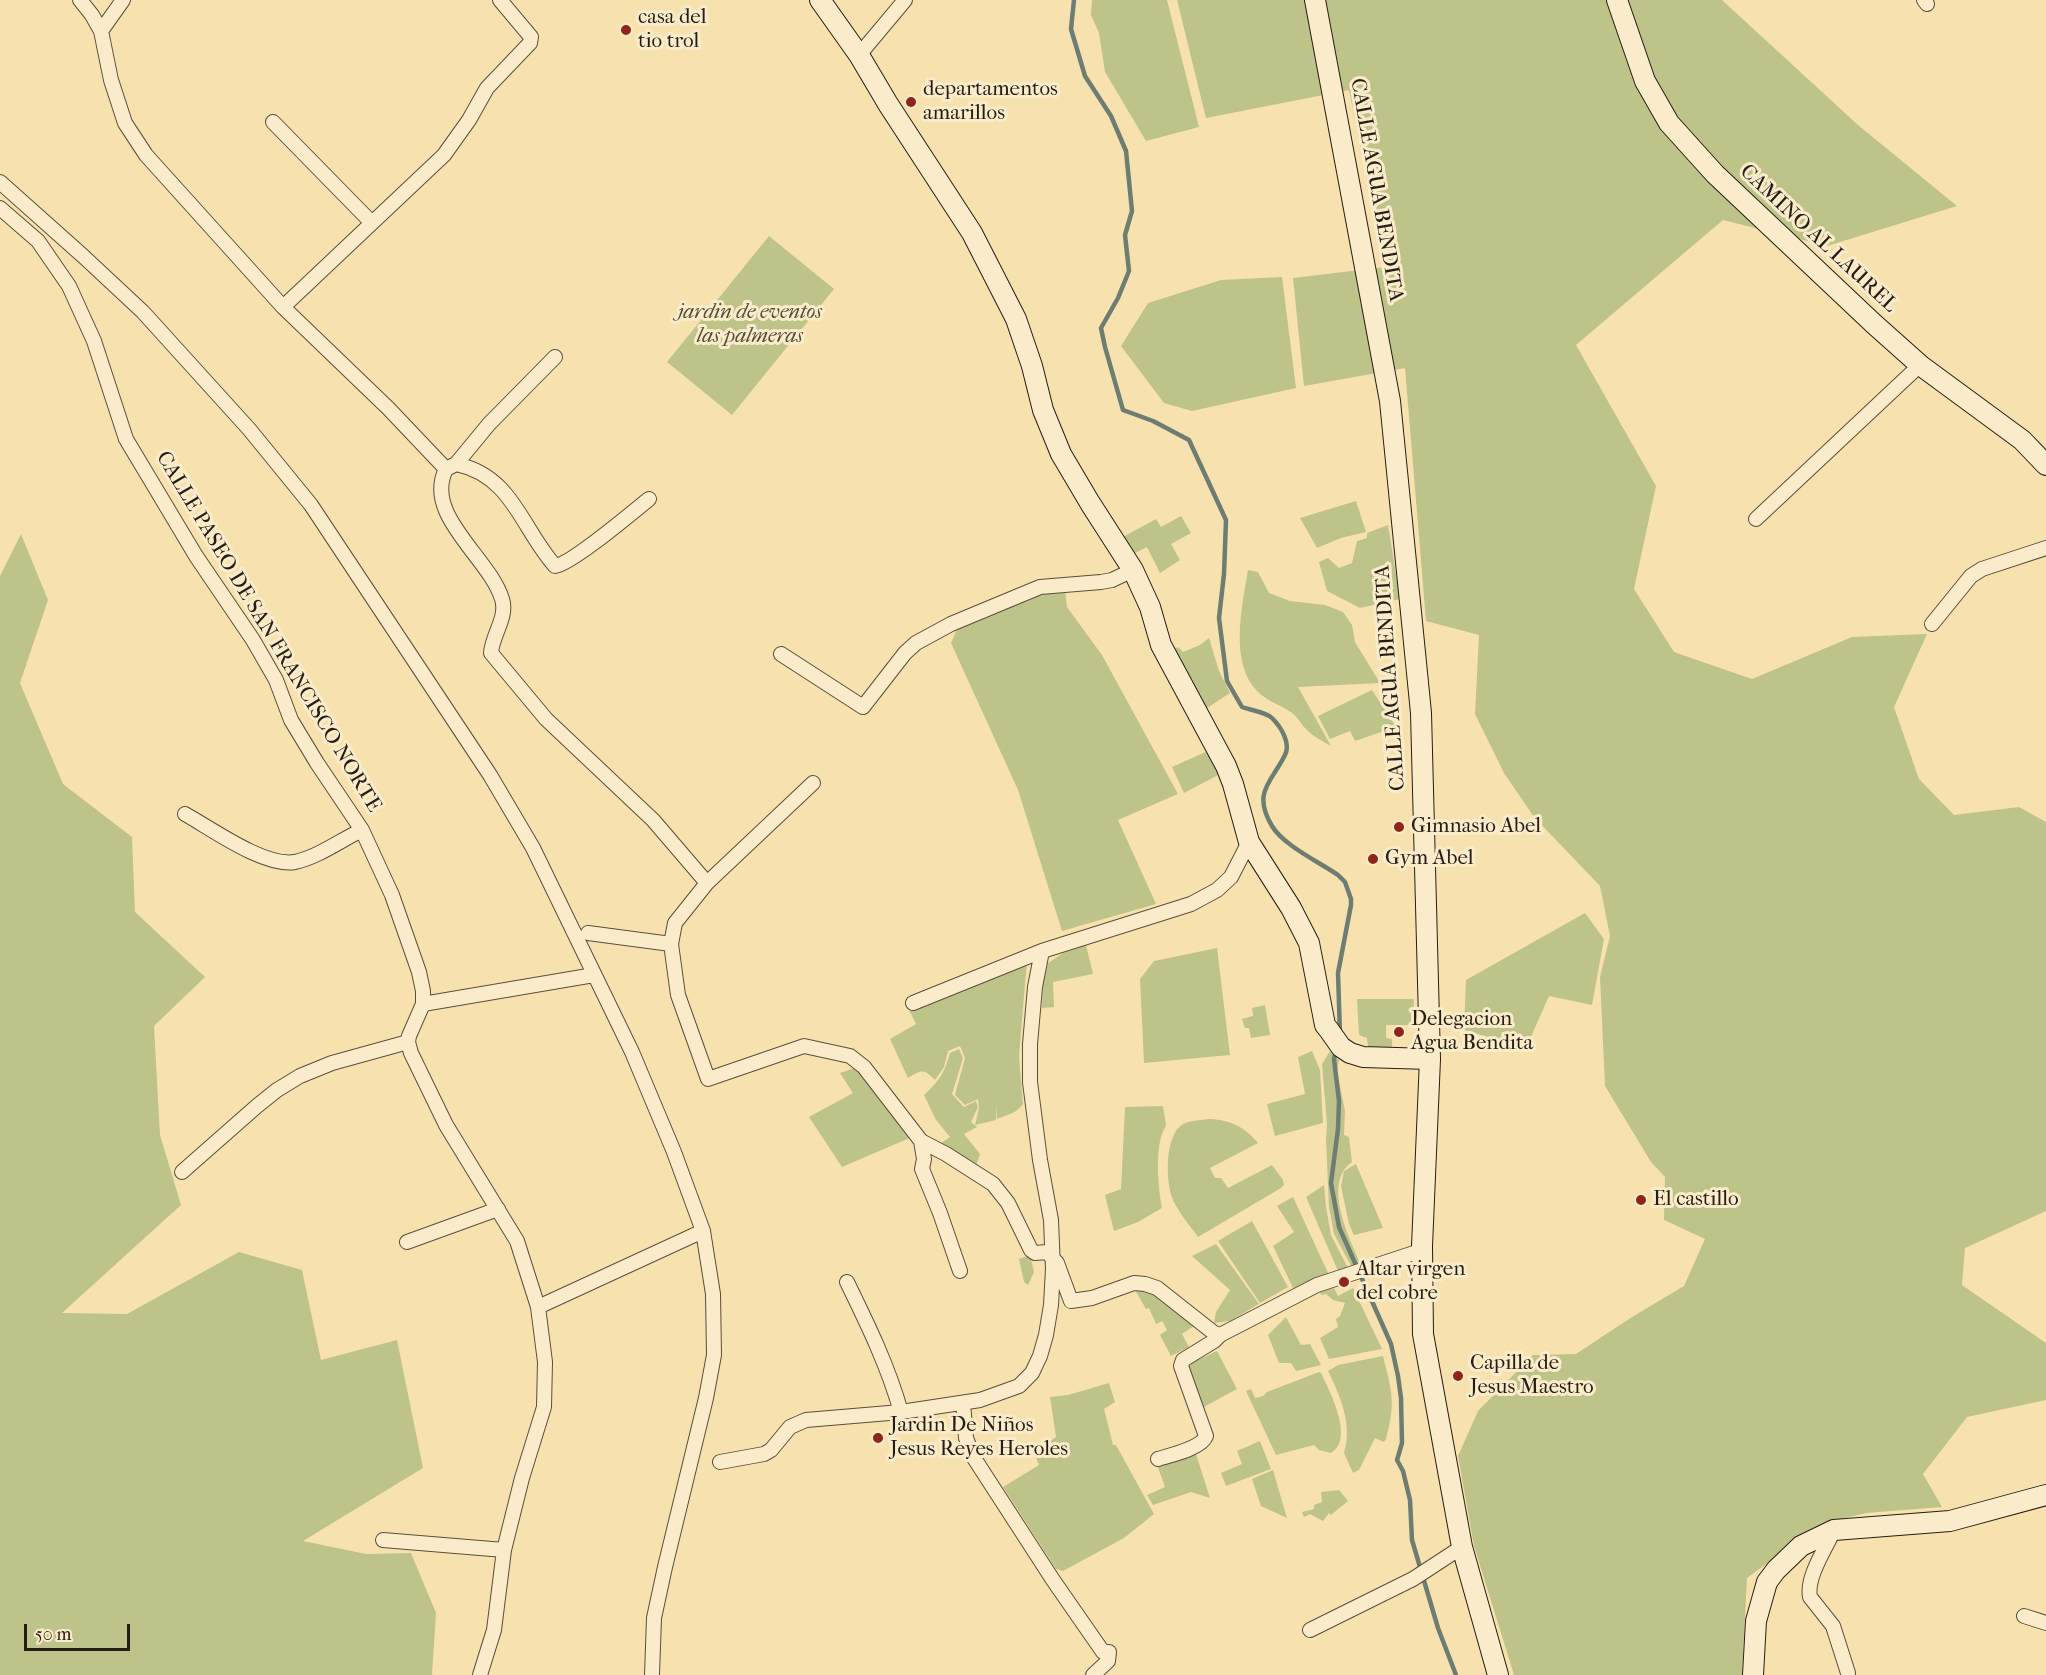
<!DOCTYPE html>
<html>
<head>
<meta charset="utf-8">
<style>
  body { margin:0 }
  #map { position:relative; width:2046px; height:1675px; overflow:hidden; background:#f7e2af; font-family:"IM FELL French Canon",serif }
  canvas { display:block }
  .scale { position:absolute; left:24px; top:1624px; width:106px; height:27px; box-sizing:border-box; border:3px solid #251d14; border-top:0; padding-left:8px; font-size:18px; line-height:21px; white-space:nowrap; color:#251d14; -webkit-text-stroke:4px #faeccb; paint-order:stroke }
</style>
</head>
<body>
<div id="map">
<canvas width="2046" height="1675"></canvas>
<div class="scale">50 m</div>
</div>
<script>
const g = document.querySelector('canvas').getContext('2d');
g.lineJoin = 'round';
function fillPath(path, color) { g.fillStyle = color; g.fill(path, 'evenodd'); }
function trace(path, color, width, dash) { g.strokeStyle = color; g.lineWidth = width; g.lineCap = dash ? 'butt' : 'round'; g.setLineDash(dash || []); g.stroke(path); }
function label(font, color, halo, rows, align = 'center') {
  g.font = font + ' "IM FELL French Canon",serif'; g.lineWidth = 6; g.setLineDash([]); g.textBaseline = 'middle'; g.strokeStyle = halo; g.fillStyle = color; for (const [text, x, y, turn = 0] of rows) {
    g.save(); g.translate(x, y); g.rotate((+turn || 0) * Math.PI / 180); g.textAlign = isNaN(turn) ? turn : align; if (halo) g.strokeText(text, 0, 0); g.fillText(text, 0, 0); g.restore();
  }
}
fillPath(new Path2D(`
  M 1092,0 L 1167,0 L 1199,127 L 1146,141 L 1105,72 L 1099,33 L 1091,15 Z
  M 1177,0 L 1722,0 L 1858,125 L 1957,206 L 1827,246 L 1723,220 L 1576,345 L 1656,486 L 1634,589 L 1674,652 L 1752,679 L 1852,637 L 1927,634 L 1894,707 L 1919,779 L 1954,815 L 2019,807 L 2046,822 L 2046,1211 L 1965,1248 L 1962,1285 L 2046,1343 L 2046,1400 L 1967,1417 L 1923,1474 L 1942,1507 L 1866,1513 L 1821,1524 L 1747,1578 L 1742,1675 L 1514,1675 L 1474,1546 L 1458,1456 L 1478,1411 L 1533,1355 L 1576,1354 L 1632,1317 L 1684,1286 L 1705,1239 L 1664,1220 L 1665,1177 L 1651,1162 L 1605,1086 L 1600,977 L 1610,936 L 1600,886 L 1534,817 L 1504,773 L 1475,714 L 1479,635 L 1426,621 L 1405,368 L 1304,386 L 1293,278 L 1385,267 L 1349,90 L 1206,118 Z
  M 769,236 L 834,289 L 732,415 L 667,362 Z
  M 1282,277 L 1296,388 L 1192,411 L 1164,403 L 1121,346 L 1148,303 L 1221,280 Z
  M 1356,501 L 1366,532 L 1341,538 L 1317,548 L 1300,518 Z
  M 1181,516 L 1191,533 L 1171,544 L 1180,560 L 1160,573 L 1147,547 L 1131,555 L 1121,538 L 1156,519 L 1161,527 Z
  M 1388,525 L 1400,599 L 1360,608 L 1327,591 L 1319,562 L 1328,558 L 1339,568 L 1352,563 L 1357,541 L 1367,538 L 1367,533 Z
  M 21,534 L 48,600 L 20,683 L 63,784 L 132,837 L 135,912 L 205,977 L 154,1026 L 160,1135 L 181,1205 L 62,1313 L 127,1314 L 239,1252 L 302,1270 L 321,1360 L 397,1340 L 423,1468 L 303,1541 L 366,1554 L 411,1553 L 436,1613 L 432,1675 L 0,1675 L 0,576 Z
  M 1248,570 L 1258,572 L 1269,593 L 1290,601 L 1325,605 L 1343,612 L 1352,625 L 1355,642 L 1380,683 L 1298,687 L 1331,746 C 1323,741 1314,737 1308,731 C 1301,725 1297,715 1289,711 C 1278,704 1267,701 1257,691 C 1229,662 1242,606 1248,570 Z
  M 1065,590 L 1067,607 L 1102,655 L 1178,794 L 1118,820 L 1156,904 L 1062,931 L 1018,790 L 951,643 L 957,629 L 1036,595 Z
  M 1209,638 L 1219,671 L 1230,693 L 1204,710 L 1172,650 L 1178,647 L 1183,652 L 1200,645 Z
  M 1372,690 L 1396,727 L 1355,741 L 1350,731 L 1330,739 L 1318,716 Z
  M 1210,750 L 1222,773 L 1184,793 L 1172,767 Z
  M 1585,913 L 1604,939 L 1592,1005 L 1549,996 L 1526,1048 L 1464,1030 L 1466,980 Z
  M 1086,945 L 1093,974 L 1053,982 L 1054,1007 L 1042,1008 L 1043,982 L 1048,963 L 1063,953 Z
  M 1217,948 L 1230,1055 L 1144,1063 L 1140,979 L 1154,961 Z
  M 1027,960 L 1019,1056 L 1023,1104 C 1017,1113 1007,1115 997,1119 L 997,1105 L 996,1120 L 975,1125 L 979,1108 L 978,1099 L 965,1105 L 955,1095 L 965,1058 L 960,1046 L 948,1051 L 944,1067 L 935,1080 C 923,1068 922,1070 908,1078 L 890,1039 L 916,1024 L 908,1008 Z
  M 1357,999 L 1414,999 L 1413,1025 L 1386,1025 L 1386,1038 L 1392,1039 L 1392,1049 L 1368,1047 L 1367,1038 L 1359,1035 Z
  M 1265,1005 L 1270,1035 L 1251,1038 L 1249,1028 L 1245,1028 L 1242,1019 L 1253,1016 L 1252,1008 Z
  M 959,1049 L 963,1058 L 952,1094 L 964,1107 L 976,1101 L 978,1107 L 971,1122 L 977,1127 L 964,1134 L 980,1154 L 976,1166 L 941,1143 L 950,1137 L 936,1120 L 924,1095 C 939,1081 944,1074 950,1053 Z
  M 1312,1051 L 1320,1070 L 1323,1123 L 1275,1136 L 1267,1104 L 1305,1094 L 1298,1057 Z
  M 1330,1051 L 1339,1060 L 1337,1071 L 1345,1111 L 1344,1135 L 1349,1137 L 1352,1162 C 1322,1183 1349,1237 1360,1263 L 1352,1268 L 1334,1234 L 1329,1207 L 1326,1141 L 1327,1124 L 1322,1064 Z
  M 857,1067 L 912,1137 L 842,1167 L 809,1117 L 853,1093 L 840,1073 Z
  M 1163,1106 L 1166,1126 C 1154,1143 1158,1187 1162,1208 L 1138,1222 L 1114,1231 L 1105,1195 L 1121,1189 L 1125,1107 Z
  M 1210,1119 C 1231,1120 1245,1127 1258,1143 L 1210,1168 L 1215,1178 L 1221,1178 L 1228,1188 L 1272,1165 L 1283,1180 L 1284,1185 L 1281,1188 L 1198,1237 C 1190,1226 1180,1214 1174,1202 C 1165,1185 1164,1135 1183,1124 C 1191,1120 1202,1120 1210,1119 Z
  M 1356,1164 L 1383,1228 L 1354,1235 L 1349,1224 L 1341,1186 L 1344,1171 Z
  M 1324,1185 L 1326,1207 L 1331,1235 L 1348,1268 L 1338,1271 L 1306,1197 Z
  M 1293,1197 L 1329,1275 L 1293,1288 L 1273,1246 L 1294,1232 L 1277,1206 Z
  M 1252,1221 L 1288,1287 L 1260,1303 L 1218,1241 Z
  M 1216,1244 L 1259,1304 L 1230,1321 L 1214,1323 L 1216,1312 L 1230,1290 L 1192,1256 Z
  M 1030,1255 L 1034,1272 L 1028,1285 L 1024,1282 L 1019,1259 Z
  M 1334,1288 L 1338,1296 L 1353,1288 L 1382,1349 L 1329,1359 L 1320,1338 L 1338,1327 L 1336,1319 L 1340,1316 L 1345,1303 L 1333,1300 L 1326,1294 L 1321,1295 L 1320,1292 Z
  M 1140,1289 L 1159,1295 L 1194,1326 L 1182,1334 L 1189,1347 L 1171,1356 L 1160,1335 L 1167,1330 L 1162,1321 L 1156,1324 L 1149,1308 L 1146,1309 L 1135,1290 Z
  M 1286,1317 L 1301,1345 L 1310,1344 L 1321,1365 L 1296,1371 L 1291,1363 L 1279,1363 L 1268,1335 Z
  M 1217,1351 L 1237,1389 L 1200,1409 L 1187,1365 Z
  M 1383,1356 C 1392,1392 1396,1402 1386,1439 L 1384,1442 L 1375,1438 L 1359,1470 L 1353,1473 L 1344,1453 C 1353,1424 1340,1396 1328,1371 L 1338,1365 Z
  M 1319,1372 L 1321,1373 C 1330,1392 1355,1439 1331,1453 L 1319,1450 L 1314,1445 L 1276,1455 L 1246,1391 L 1251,1389 L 1255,1398 L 1263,1396 L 1267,1392 Z
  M 1109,1383 L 1115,1402 L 1104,1409 L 1113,1445 L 1116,1445 L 1154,1514 L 1124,1538 L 1063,1571 L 1056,1569 L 1003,1487 L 1039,1465 L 1034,1452 L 1056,1437 L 1050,1397 L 1068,1395 Z
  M 1260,1441 L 1271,1469 L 1226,1486 L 1221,1473 L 1242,1464 L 1237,1451 Z
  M 1195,1451 L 1210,1498 L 1191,1492 L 1153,1505 L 1147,1495 L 1165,1487 L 1156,1462 Z
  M 1273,1470 L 1287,1518 L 1261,1506 L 1252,1479 Z
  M 1339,1490 L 1348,1501 L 1331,1515 L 1329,1513 L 1323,1521 L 1310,1514 L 1304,1517 L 1302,1512 L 1314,1509 L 1314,1505 L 1322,1502 L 1321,1492 Z`), '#bec38a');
trace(new Path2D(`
  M 1074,0 L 1071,29 L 1085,76 L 1111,116 L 1126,151 L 1132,211 L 1125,235 L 1129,271 L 1118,298 L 1101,328 L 1105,347 L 1123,410 L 1153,421 L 1189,440 L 1226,520 L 1224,574 L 1219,618 L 1227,681 L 1242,707 C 1250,710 1266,712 1272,718 C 1281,727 1291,743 1285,755 C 1271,783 1252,792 1272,826 C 1283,845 1319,862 1338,875 L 1345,882 L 1351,899 L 1351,905 L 1338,973 L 1340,1034
  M 1336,1051 L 1334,1059 L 1339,1101 L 1338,1129 L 1331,1183 L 1339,1227 L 1391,1344 L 1398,1376 L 1401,1398 L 1402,1443 L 1397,1460 L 1403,1471 L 1410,1500 L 1412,1540 L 1438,1628 L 1456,1675`), '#6d7d71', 4.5);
const minor = new Path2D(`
  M 80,0 L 92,15 L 101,31 L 111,80 L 125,123 L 146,155 L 283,307 L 388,408 L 446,469
  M 1924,0 L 1927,4
  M 101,31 L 123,0
  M 859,55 L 905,0
  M 273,122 L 371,222
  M 0,182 L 83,256 L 143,312 L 249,429 L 311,505 L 490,775 L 533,848 L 632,1052 L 674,1152 L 703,1231 L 713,1294 L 714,1355 L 706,1398 L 665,1567 L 654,1618 L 652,1675
  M 0,208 L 38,241 L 69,286 L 94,341 L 126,439 L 196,556 L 253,640 L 276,680 L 291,720 L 317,763 L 362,830 L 392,895 L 419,972 L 423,991 L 423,1004 L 409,1036 L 408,1042 L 411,1053 L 446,1125 L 517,1241 L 538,1307 L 545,1362 L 544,1407 L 522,1478 L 504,1550 L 494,1630 L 480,1675
  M 283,307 L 444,155 L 469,120 L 487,88 L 530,43 L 531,37 L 500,0
  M 456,464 L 489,424 L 555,357
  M 446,469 C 423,515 489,557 502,599 C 508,617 492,635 491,653 L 546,719 L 653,820 L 707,883
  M 446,469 L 456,464 C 513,476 521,528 555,566 C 570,565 633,512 649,499
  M 1756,519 L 1920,365
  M 1932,624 L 1971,576 L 1982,569 L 2046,548
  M 781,654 L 863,707 L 905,653 L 916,643 L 951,624 L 1040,587 L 1101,582 L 1112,580 L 1133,570
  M 813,783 L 707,883 L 675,923 L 671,944 L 678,995 L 708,1079 L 804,1046 L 850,1056 L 864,1067 L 921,1141 L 946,1154 L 993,1184 L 1008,1203 L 1031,1250 L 1035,1253 L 1047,1252 L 1057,1263 L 1071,1301 L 1092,1298 L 1134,1283 L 1145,1284 L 1157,1288 L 1214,1333 L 1220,1335 L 1317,1285 L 1414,1253
  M 185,814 C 212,829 264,867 295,862 C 318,857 341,840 362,830
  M 588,933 L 671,944
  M 913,1003 L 1042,951 L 1191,904 L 1217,890 L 1231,877 L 1249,842
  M 423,1004 L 594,975
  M 921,1141 L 924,1159 L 922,1169 L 940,1213 L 960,1271
  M 182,1172 L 257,1106 L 277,1090 L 300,1076 L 332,1063 L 408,1042
  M 407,1242 L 498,1209
  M 847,1282 C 868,1325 888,1366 901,1412
  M 538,1307 L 703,1231
  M 963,1403 L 966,1438 L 974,1458 L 1053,1580 L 1103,1652 L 1109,1652 L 1108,1661 L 1093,1675
  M 1158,1459 C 1171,1455 1202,1448 1206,1436 L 1181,1366 L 1183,1360 L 1214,1341 L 1220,1335
  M 720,1462 L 764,1454 L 771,1450 L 790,1427 L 806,1420 L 901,1412 L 980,1400 L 1019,1386 L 1032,1373 L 1040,1356 L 1046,1335 L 1051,1305 L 1053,1269 L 1051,1220 L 1040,1160 L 1030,1082 L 1030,1044 L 1035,987 L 1042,951
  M 1834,1530 C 1826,1548 1806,1577 1810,1597 L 1833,1626 L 1848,1673
  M 383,1540 L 504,1550
  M 2024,1616 L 2046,1623
  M 1310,1630 L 1413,1579 L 1462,1547`);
const secondary = new Path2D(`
  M 820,0 L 859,55 L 888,104 L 972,233 L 1016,319 L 1032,366 L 1043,410 L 1061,454 L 1090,503 L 1133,570 L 1150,607 L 1161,645 L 1226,766 L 1233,784 L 1249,842 L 1291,908 L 1309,943 L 1325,1025 L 1329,1030 L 1341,1047 L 1350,1053 L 1363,1057 L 1430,1059
  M 1315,0 L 1390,401 L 1421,713 L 1430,1059 L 1422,1246 L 1423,1334 L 1462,1547 L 1498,1675
  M 1617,0 L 1645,81 L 1669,123 L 1715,174 L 1874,324 L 1920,365 L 2022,440 L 2046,465
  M 1753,1675 L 1756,1621 L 1767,1582 L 1776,1570 L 1801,1546 L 1834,1530 L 1950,1521 L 2046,1495`);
trace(minor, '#5a4e3b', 16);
trace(secondary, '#251d14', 22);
trace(minor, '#faeccb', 14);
trace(secondary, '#faeccb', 20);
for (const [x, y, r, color] of [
  [626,30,6,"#8f2418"],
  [911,102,6,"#8f2418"],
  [1399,827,6,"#8f2418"],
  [1373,859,6,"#8f2418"],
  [1399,1032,6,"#8f2418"],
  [1641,1200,6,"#8f2418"],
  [1344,1282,6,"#8f2418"],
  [1458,1376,6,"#8f2418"],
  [878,1438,6,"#8f2418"]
]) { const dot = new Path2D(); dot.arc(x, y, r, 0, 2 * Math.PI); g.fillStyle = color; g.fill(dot); trace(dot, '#faeccb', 2); }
label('21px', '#251d14', '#faeccb', [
  ["casa del",638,18],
  ["tio trol",638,42],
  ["departamentos",923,90],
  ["amarillos",923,114],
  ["Gimnasio Abel",1411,827],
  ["Gym Abel",1385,859],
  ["Delegacion",1411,1020],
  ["Agua Bendita",1411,1044],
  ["El castillo",1653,1200],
  ["Altar virgen",1356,1270],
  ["del cobre",1356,1294],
  ["Capilla de",1470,1364],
  ["Jesus Maestro",1470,1388],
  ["Jardin De Niños",890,1426],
  ["Jesus Reyes Heroles",890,1450]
], 'left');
label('21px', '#251d14', '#faeccb', [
  ["CALLE AGUA BENDITA",1376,190,80],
  ["CAMINO AL LAUREL",1818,239,43],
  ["CALLE PASEO DE SAN FRANCISCO NORTE",268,632,59],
  ["CALLE AGUA BENDITA",1391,678,-94]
]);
label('italic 21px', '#534f37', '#faeccb', [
  ["jardin de eventos",750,313],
  ["las palmeras",750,337]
]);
</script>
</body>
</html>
